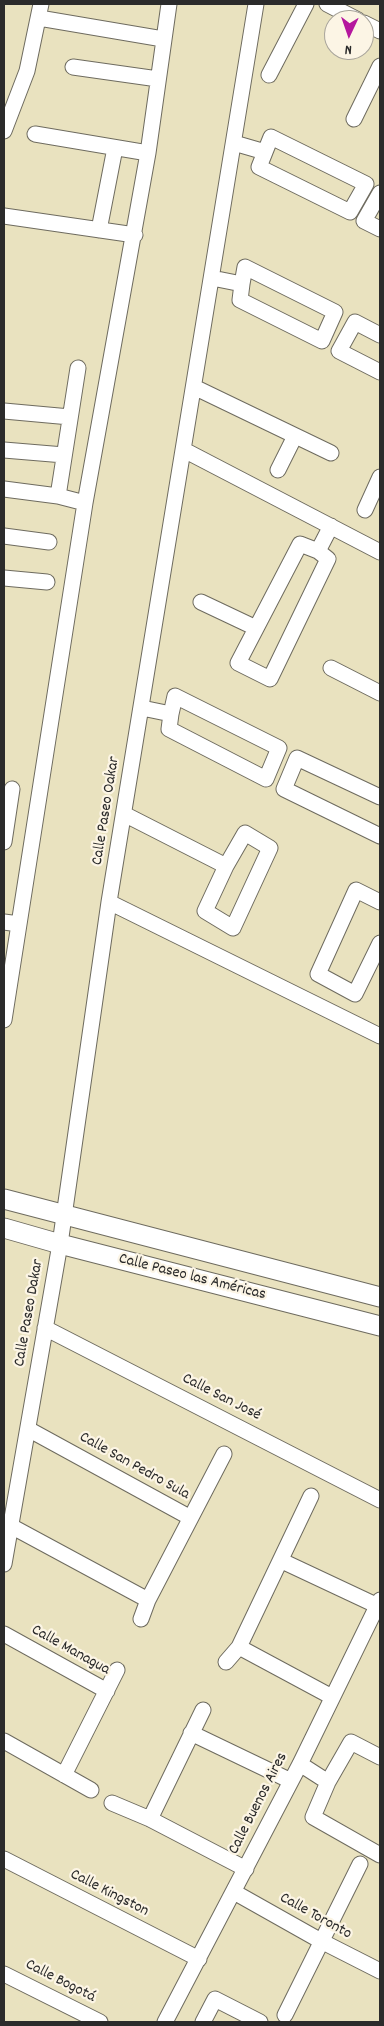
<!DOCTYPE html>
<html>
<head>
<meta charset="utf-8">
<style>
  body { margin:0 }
  #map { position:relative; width:384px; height:2026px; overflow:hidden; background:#e9e2bf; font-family:Dekko,sans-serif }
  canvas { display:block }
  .frame { position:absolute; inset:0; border:5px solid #2b2b2b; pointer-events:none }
  .north { position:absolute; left:324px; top:10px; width:50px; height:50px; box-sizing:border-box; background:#fcf5e5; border:1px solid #a8a49b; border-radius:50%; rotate:183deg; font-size:14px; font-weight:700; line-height:20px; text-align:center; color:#2b2b2b }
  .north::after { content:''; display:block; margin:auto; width:18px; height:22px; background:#b5179e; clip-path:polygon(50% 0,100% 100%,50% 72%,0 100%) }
</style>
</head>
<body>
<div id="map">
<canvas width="384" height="2026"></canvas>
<div class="frame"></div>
<div class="north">N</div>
</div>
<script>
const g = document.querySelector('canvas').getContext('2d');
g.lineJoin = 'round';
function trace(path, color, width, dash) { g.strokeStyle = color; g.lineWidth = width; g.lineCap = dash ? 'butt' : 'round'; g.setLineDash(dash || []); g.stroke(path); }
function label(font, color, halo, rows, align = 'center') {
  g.font = font + ' Dekko,sans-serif'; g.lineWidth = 4.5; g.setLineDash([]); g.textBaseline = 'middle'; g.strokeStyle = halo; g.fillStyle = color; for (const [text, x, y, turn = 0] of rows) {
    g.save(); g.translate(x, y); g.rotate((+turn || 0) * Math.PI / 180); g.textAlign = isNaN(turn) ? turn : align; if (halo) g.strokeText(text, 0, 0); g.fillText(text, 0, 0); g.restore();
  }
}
const minor = new Path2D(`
  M 327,4 L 358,20
  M 39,18 L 163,39
  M 364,23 L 380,31
  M 73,67 L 158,79
  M 269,75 L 306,4
  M 354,119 L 380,66
  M 4,131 L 27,71 L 41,4
  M 35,134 L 148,153
  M 234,143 L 265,152 L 271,137 L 366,184 L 350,212 L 259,167 L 265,152
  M 380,193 L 364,221 L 380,229
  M 4,216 L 135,235
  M 99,230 L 115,148
  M 212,278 L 242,284 L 240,300 L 322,341 L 335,312 L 245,267 L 242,284
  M 380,335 L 355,322 L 339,351 L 380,372
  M 194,387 L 331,453
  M 4,411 L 70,417
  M 4,450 L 64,455
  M 184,450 L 380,552
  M 278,470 L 295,436
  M 4,489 L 58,496 L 85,503
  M 58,496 L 78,368
  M 365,510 L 380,477
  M 4,536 L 49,542
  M 318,551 L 300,544 L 238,663 L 270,679 L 328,559 L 318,551 L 331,526
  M 4,578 L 47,582
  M 201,602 L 256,628
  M 331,668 L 380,693
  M 142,708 L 171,714 L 169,729 L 266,779 L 279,748 L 175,696 L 171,714
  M 380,797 L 297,758 L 284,789 L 380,836
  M 124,814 L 226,866 L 205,911 L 233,928 L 270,848 L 245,833 L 226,866
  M 4,842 L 12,789
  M 109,902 L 380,1036
  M 380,902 L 356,890 L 318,974 L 355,994 L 380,943
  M 4,922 L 19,924
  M 4,1020 L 85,503 L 148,153 L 169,4
  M 45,1328 L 380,1500
  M 28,1429 L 189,1517
  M 9,1525 L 148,1600
  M 282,1561 L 380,1607
  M 4,1564 L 60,1244 L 109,902 L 256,4
  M 141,1619 L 148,1600 L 224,1454
  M 4,1634 L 107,1691
  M 239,1647 L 332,1697
  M 226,1662 L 239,1647 L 311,1496
  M 191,1733 L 291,1781
  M 4,1741 L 91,1790
  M 380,1757 L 351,1742 L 328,1782 L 313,1817 L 380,1855
  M 300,1764 L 328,1782
  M 64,1775 L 117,1670
  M 112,1803 L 150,1819 L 246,1869
  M 150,1819 L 203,1710
  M 4,1859 L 199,1959
  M 234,1892 L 321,1941 L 380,1971
  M 4,1974 L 100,2022
  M 285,2015 L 360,1864
  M 165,2022 L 300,1764 L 380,1600
  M 203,2022 L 215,1999 L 260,2022`);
const tertiary = new Path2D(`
  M 4,1199 L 380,1297
  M 4,1228 L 60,1244 L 380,1326`);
trace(minor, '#6e6b5f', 17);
trace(tertiary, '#6e6b5f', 21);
trace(minor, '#fff', 15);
trace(tertiary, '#fff', 19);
label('16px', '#2b2b2b', '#fcf5e5', [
  ["Calle Paseo Oakar",107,811,-81],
  ["Calle Paseo las Américas",192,1278,14],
  ["Calle Paseo Dakar",30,1313,-80],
  ["Calle San José",221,1398,27],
  ["Calle San Pedro Sula",134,1467,29],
  ["Calle Managua",70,1651,29],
  ["Calle Buenos Aires",259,1804,-63],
  ["Calle Kingston",109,1894,27],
  ["Calle Toronto",315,1917,29],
  ["Calle Bogotá",60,1982,27]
]);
</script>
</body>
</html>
